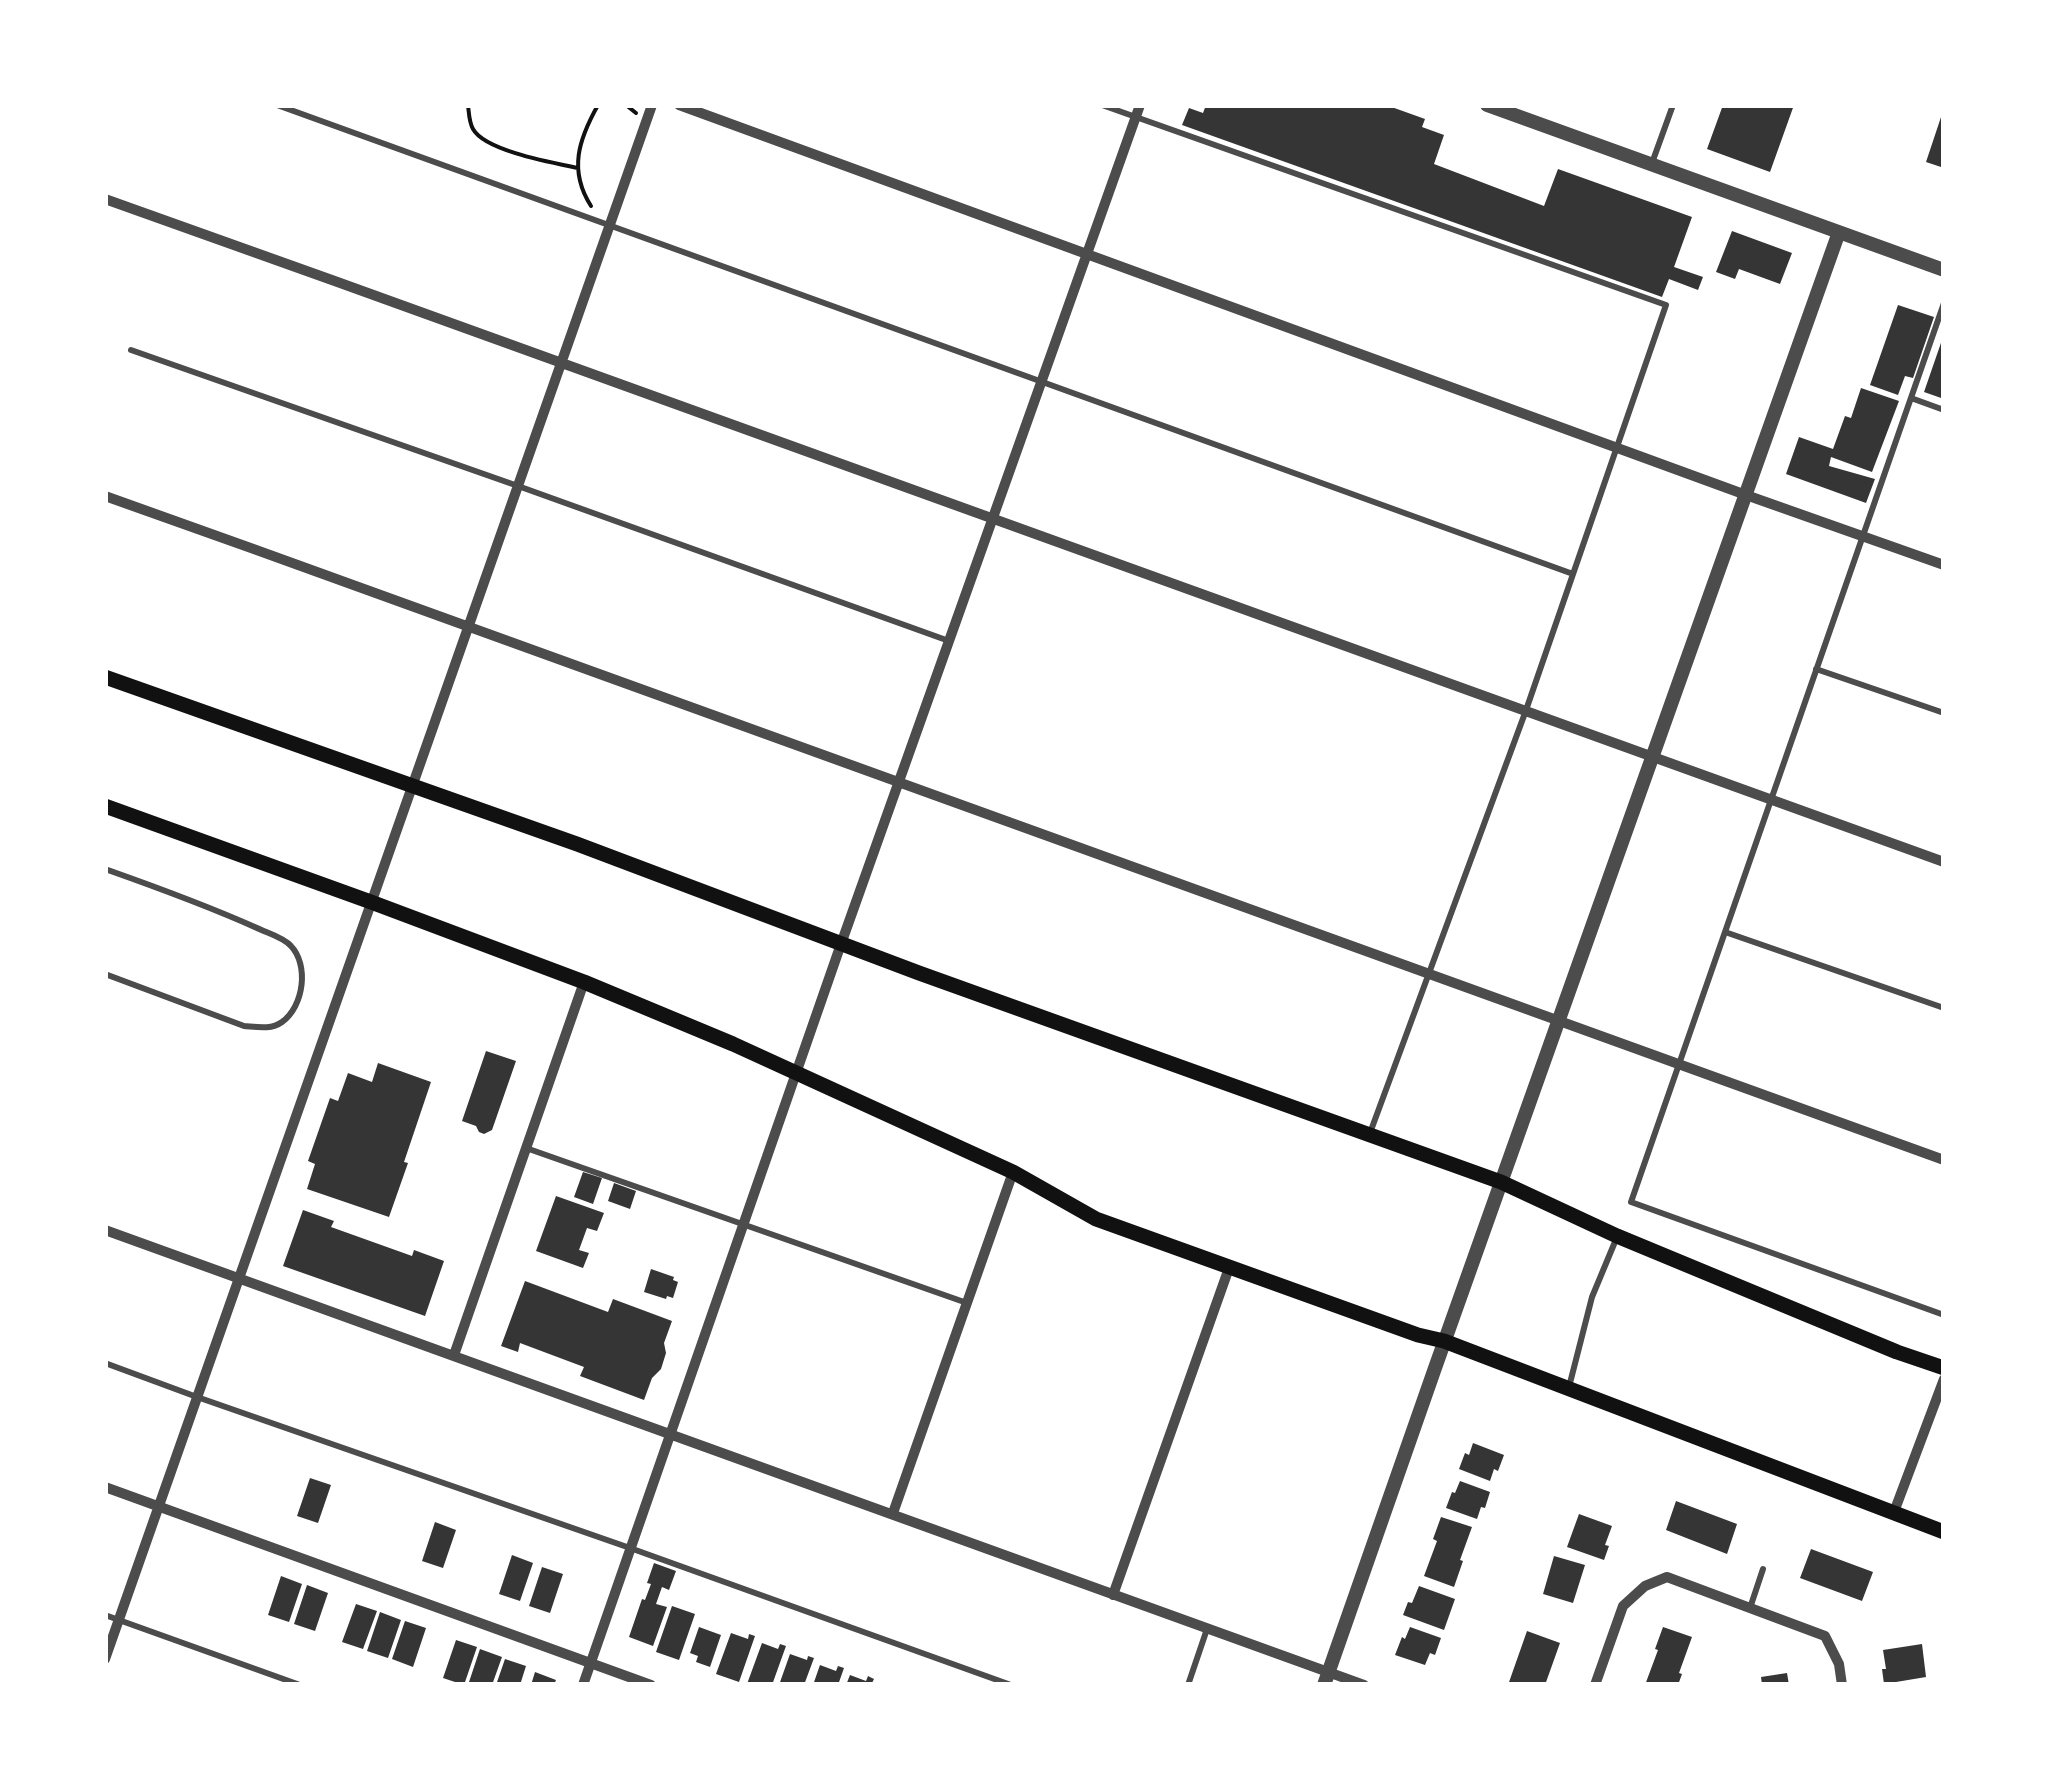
<!DOCTYPE html>
<html>
<head>
<meta charset="utf-8">
<style>
  body { margin:0 }
  #map { position:relative; width:2049px; height:1790px; overflow:hidden; background:#fff; font-family:"Source Sans 3",sans-serif }
  canvas { display:block }
  .frame { position:absolute; inset:0; border:108px solid #fff; pointer-events:none }
</style>
</head>
<body>
<div id="map">
<canvas width="2049" height="1790"></canvas>
<div class="frame"></div>
</div>
<script>
const g = document.querySelector('canvas').getContext('2d');
g.lineJoin = 'round';
function fillPath(path, color) { g.fillStyle = color; g.fill(path, 'evenodd'); }
function trace(path, color, width, dash) { g.strokeStyle = color; g.lineWidth = width; g.lineCap = dash ? 'butt' : 'round'; g.setLineDash(dash || []); g.stroke(path); }
fillPath(new Path2D(`
  M 1206,105 L 1386,105 L 1425,119 L 1422,127 L 1444,135 L 1434,164 L 1544,206 L 1558,169 L 1692,217 L 1674,267 L 1703,277 L 1698,290 L 1669,279 L 1662,297 L 1182,125 L 1189,108 L 1203,113 Z
  M 1723,105 L 1794,105 L 1770,172 L 1707,149 Z
  M 1943,111 L 1944,111 L 1944,168 L 1926,162 Z
  M 1732,231 L 1792,253 L 1780,284 L 1739,269 L 1735,279 L 1716,272 Z
  M 1898,305 L 1934,317 L 1913,378 L 1905,376 L 1898,395 L 1870,385 Z
  M 1943,337 L 1944,337 L 1944,399 L 1924,392 Z
  M 1861,388 L 1899,401 L 1872,472 L 1831,457 L 1829,466 L 1875,479 L 1866,503 L 1786,474 L 1799,437 L 1833,449 L 1845,416 L 1851,418 Z
  M 486,1051 L 516,1061 L 492,1130 L 484,1134 L 479,1132 L 476,1126 L 462,1121 Z
  M 378,1063 L 431,1082 L 404,1162 L 408,1163 L 389,1217 L 307,1189 L 315,1164 L 308,1161 L 330,1098 L 338,1101 L 348,1073 L 372,1082 Z
  M 583,1172 L 602,1178 L 593,1204 L 574,1197 Z
  M 614,1183 L 636,1191 L 630,1209 L 608,1201 Z
  M 556,1196 L 604,1213 L 597,1231 L 587,1228 L 579,1250 L 589,1253 L 583,1268 L 536,1251 Z
  M 303,1210 L 334,1221 L 331,1227 L 412,1256 L 414,1250 L 444,1261 L 425,1316 L 283,1266 Z
  M 651,1269 L 674,1277 L 673,1280 L 678,1282 L 673,1298 L 667,1296 L 666,1299 L 644,1292 Z
  M 525,1281 L 608,1312 L 613,1299 L 672,1321 L 664,1343 L 666,1353 L 661,1369 L 652,1378 L 644,1400 L 580,1376 L 584,1367 L 520,1343 L 518,1352 L 501,1346 Z
  M 1473,1443 L 1504,1455 L 1498,1471 L 1494,1469 L 1490,1481 L 1459,1469 L 1465,1453 L 1469,1455 Z
  M 310,1478 L 331,1485 L 318,1523 L 297,1516 Z
  M 1460,1481 L 1490,1492 L 1485,1508 L 1481,1507 L 1477,1519 L 1446,1508 L 1452,1492 L 1455,1493 Z
  M 1676,1501 L 1737,1524 L 1727,1554 L 1666,1530 Z
  M 1579,1514 L 1612,1526 L 1605,1545 L 1609,1546 L 1604,1560 L 1567,1547 Z
  M 1441,1517 L 1472,1527 L 1460,1560 L 1463,1561 L 1454,1587 L 1424,1576 L 1437,1541 L 1433,1539 Z
  M 435,1522 L 456,1530 L 443,1568 L 422,1561 Z
  M 1811,1549 L 1873,1572 L 1862,1601 L 1800,1578 Z
  M 512,1555 L 533,1563 L 520,1601 L 499,1594 Z
  M 1554,1556 L 1585,1565 L 1573,1603 L 1543,1594 Z
  M 654,1563 L 676,1571 L 669,1590 L 662,1587 L 656,1604 L 667,1607 L 653,1646 L 629,1637 L 642,1599 L 645,1600 L 651,1584 L 647,1583 Z
  M 542,1567 L 563,1574 L 550,1613 L 529,1606 Z
  M 281,1576 L 302,1584 L 289,1622 L 268,1615 Z
  M 307,1585 L 328,1593 L 315,1631 L 294,1624 Z
  M 1419,1586 L 1455,1599 L 1444,1630 L 1403,1615 L 1408,1602 L 1412,1603 Z
  M 356,1604 L 377,1611 L 363,1649 L 342,1642 Z
  M 672,1606 L 695,1614 L 679,1660 L 656,1652 Z
  M 380,1612 L 401,1620 L 388,1658 L 367,1651 Z
  M 405,1621 L 426,1628 L 413,1667 L 392,1659 Z
  M 699,1627 L 721,1635 L 710,1667 L 696,1662 L 698,1656 L 690,1653 Z
  M 1410,1627 L 1441,1638 L 1435,1655 L 1430,1653 L 1425,1665 L 1395,1655 L 1402,1637 L 1405,1639 Z
  M 1663,1627 L 1692,1637 L 1679,1673 L 1682,1674 L 1678,1685 L 1645,1685 L 1658,1650 L 1655,1649 Z
  M 1527,1631 L 1560,1643 L 1545,1685 L 1508,1685 Z
  M 731,1633 L 748,1639 L 749,1634 L 755,1636 L 739,1682 L 716,1674 Z
  M 456,1640 L 477,1647 L 464,1685 L 443,1678 Z
  M 762,1643 L 778,1649 L 780,1644 L 786,1646 L 772,1685 L 750,1685 L 747,1684 Z
  M 1922,1644 L 1926,1677 L 1884,1684 L 1882,1669 L 1886,1669 L 1883,1650 Z
  M 480,1649 L 502,1657 L 492,1685 L 468,1685 Z
  M 790,1654 L 807,1660 L 808,1656 L 814,1658 L 804,1685 L 779,1685 Z
  M 505,1659 L 526,1666 L 520,1685 L 496,1685 Z
  M 820,1665 L 836,1671 L 838,1666 L 844,1668 L 838,1685 L 813,1685 Z
  M 535,1672 L 556,1680 L 554,1685 L 531,1685 Z
  M 1787,1673 L 1789,1685 L 1762,1685 L 1761,1677 Z
  M 850,1675 L 866,1681 L 868,1676 L 874,1679 L 872,1683 L 876,1685 L 846,1685 Z`), '#353535');
trace(new Path2D(`
  M 468,105 C 469,113 469,122 473,129 C 485,151 554,163 578,168
  M 626,105 L 636,113
  M 591,206 C 568,170 579,139 598,105`), '#111', 4);
trace(new Path2D(`
  M 277,105 L 1573,574
  M 1102,105 L 1666,305 L 1525,713 L 1370,1133
  M 1652,163 L 1673,105
  M 1944,303 L 1631,1202 L 1944,1315
  M 131,350 L 518,486 L 949,641
  M 1911,398 L 1944,410
  M 1816,669 L 1944,713
  M 105,869 C 156,887 208,906 257,928 C 267,933 283,937 291,946 C 309,965 304,1006 282,1022 C 271,1030 257,1027 244,1026 L 105,974
  M 1725,932 L 1944,1008
  M 526,1148 L 967,1303
  M 105,1363 L 197,1397 L 630,1548 L 1011,1685
  M 1569,1387 L 1592,1297 L 1617,1237
  M 1750,1608 L 1763,1569
  M 105,1615 L 300,1685
  M 1188,1685 L 1207,1629`), '#4c4c4c', 6);
trace(new Path2D(`
  M 679,105 L 1746,495 L 1944,565
  M 105,199 C 719,417 1329,646 1944,862
  M 105,496 C 719,714 1329,943 1944,1160
  M 105,1230 L 1364,1685
  M 454,1355 L 584,982
  M 105,1487 L 651,1685
  M 1894,1512 L 1944,1379
  M 893,1513 L 1013,1172
  M 1113,1595 L 1229,1268
  M 105,1659 L 652,105
  M 583,1685 L 841,944 L 1140,105
  M 1595,1685 L 1623,1606 L 1645,1586 L 1667,1577 L 1825,1636 L 1839,1664 L 1842,1685`), '#4c4c4c', 10);
trace(new Path2D(`
  M 1487,105 L 1944,270
  M 1324,1685 L 1435,1368 L 1839,232`), '#4c4c4c', 14);
trace(new Path2D(`
  M 105,677 L 577,844 L 919,973 L 1501,1182 L 1617,1236 L 1897,1352 L 1944,1368
  M 105,806 L 371,902 L 584,982 L 733,1044 L 1013,1172 L 1096,1219 L 1418,1335 L 1444,1341 L 1944,1532`), '#111', 15);
</script>
</body>
</html>
